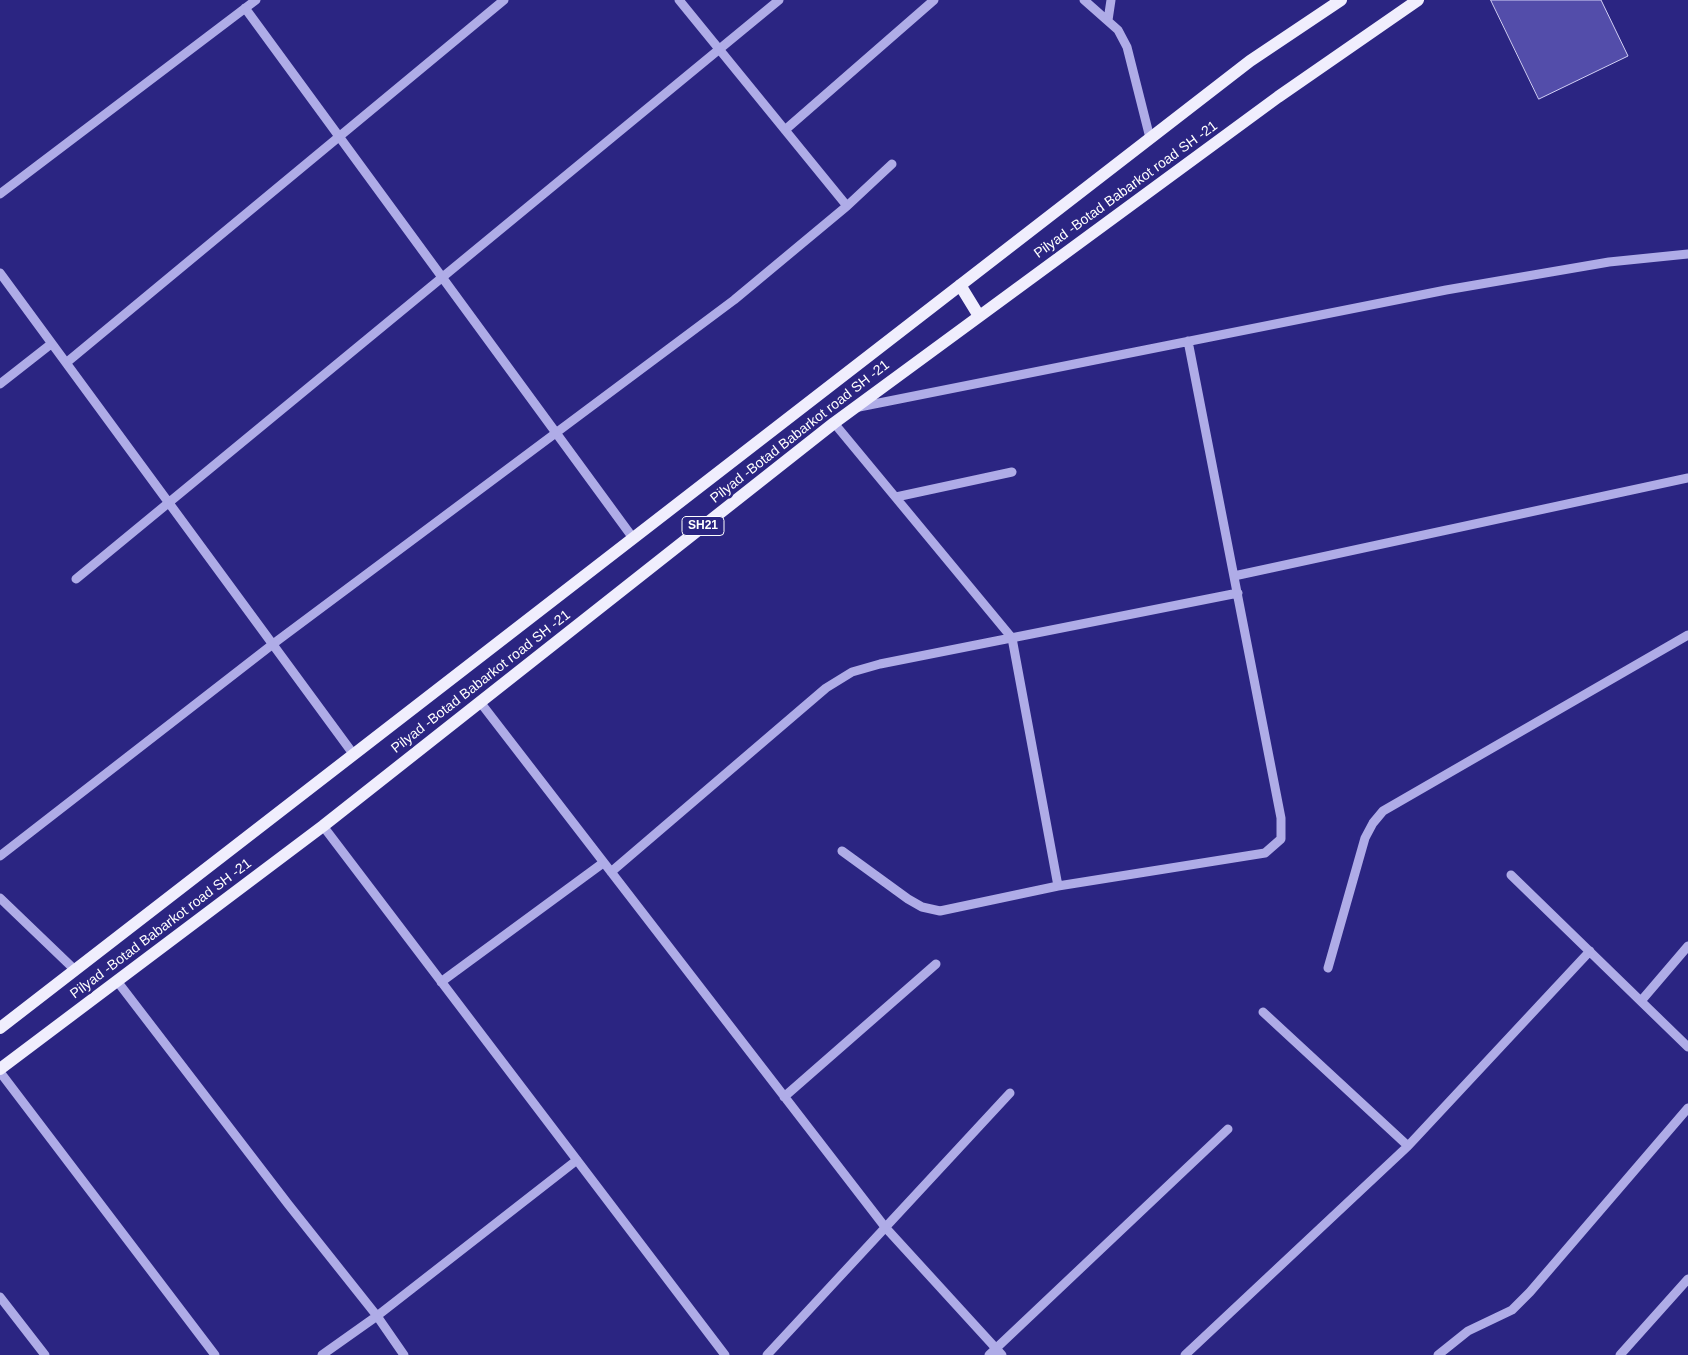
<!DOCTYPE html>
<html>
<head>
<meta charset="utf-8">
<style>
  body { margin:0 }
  canvas { display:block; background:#2b2582 }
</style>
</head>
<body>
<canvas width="1688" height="1355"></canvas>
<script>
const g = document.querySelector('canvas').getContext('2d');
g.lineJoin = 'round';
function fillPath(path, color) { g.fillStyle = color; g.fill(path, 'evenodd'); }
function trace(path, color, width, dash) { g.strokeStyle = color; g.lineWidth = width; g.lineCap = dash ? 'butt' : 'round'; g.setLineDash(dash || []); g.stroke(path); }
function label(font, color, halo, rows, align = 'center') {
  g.font = font + ' Helvetica,sans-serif'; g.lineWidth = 5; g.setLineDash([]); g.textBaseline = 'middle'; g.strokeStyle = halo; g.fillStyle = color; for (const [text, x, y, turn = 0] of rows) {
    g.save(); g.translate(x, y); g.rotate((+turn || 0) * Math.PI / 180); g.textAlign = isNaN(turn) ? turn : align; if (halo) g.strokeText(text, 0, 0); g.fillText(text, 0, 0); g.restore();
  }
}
const building = new Path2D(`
  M 1491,0 L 1601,0 L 1628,56 L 1539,99 Z`);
fillPath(building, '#534daa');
trace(building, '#d2d0f5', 1);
trace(new Path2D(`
  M 679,0 L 847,206
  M 1084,0 L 1118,30 L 1127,47 L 1150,138
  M 245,8 L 633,538
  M 1108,20 L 1111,0
  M 785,130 L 934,0
  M 0,194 L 256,0
  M 0,273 L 354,755
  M 66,363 L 504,0
  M 0,384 L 51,344
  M 859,407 L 1446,290 L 1609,262 L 1688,254
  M 834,423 L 1012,638 L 1058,886
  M 896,497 L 1012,472
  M 1234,576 L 1688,478
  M 76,579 L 779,0
  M 480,702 L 885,1227 L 1002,1355
  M 323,826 L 725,1355
  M 842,851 L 908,899 L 922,907 L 940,911 L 1058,886 L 1265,853 L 1281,839 L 1281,818 L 1188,341
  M 0,856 L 273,644 L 734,300 L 847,206 L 892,164
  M 611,872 L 826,688 L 852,672 L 880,664 L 1238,593
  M 1511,875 L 1688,1047
  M 0,898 L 75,970
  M 1328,968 L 1365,838 L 1373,823 L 1383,811 L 1688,635
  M 117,981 L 288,1204 L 377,1316 L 404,1355
  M 441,982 L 603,863
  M 1641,1001 L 1688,946
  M 1263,1012 L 1408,1146
  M 0,1072 L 215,1355
  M 784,1097 L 936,964
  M 0,1297 L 45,1355
  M 322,1355 L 377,1316 L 577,1160
  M 767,1355 L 1010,1093
  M 989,1355 L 1228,1129
  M 1185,1355 L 1408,1146 L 1590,951
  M 1438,1355 L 1468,1331 L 1512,1310 L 1530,1292 L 1688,1108
  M 1620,1355 L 1688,1279`), '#aface7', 9);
trace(new Path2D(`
  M 960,285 L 979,316
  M 0,1028 L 1250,61 L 1341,0
  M 0,1069 L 323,826 L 834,423 L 1278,97 L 1418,0`), '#f0eefd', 12);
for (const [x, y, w] of [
  [703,526,42]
]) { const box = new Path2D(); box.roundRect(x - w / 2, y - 9.5, w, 19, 4); g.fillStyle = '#2b2582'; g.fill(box); trace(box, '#fff', 1); }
label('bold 12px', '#fff', null, [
  ["SH21",703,526]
]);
label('14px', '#fff', '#2b2582', [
  ["Pilyad -Botad Babarkot road SH -21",1126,190,-36],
  ["Pilyad -Botad Babarkot road SH -21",800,432,-38],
  ["Pilyad -Botad Babarkot road SH -21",481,682,-38],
  ["Pilyad -Botad Babarkot road SH -21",161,929,-37]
]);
</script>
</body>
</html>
